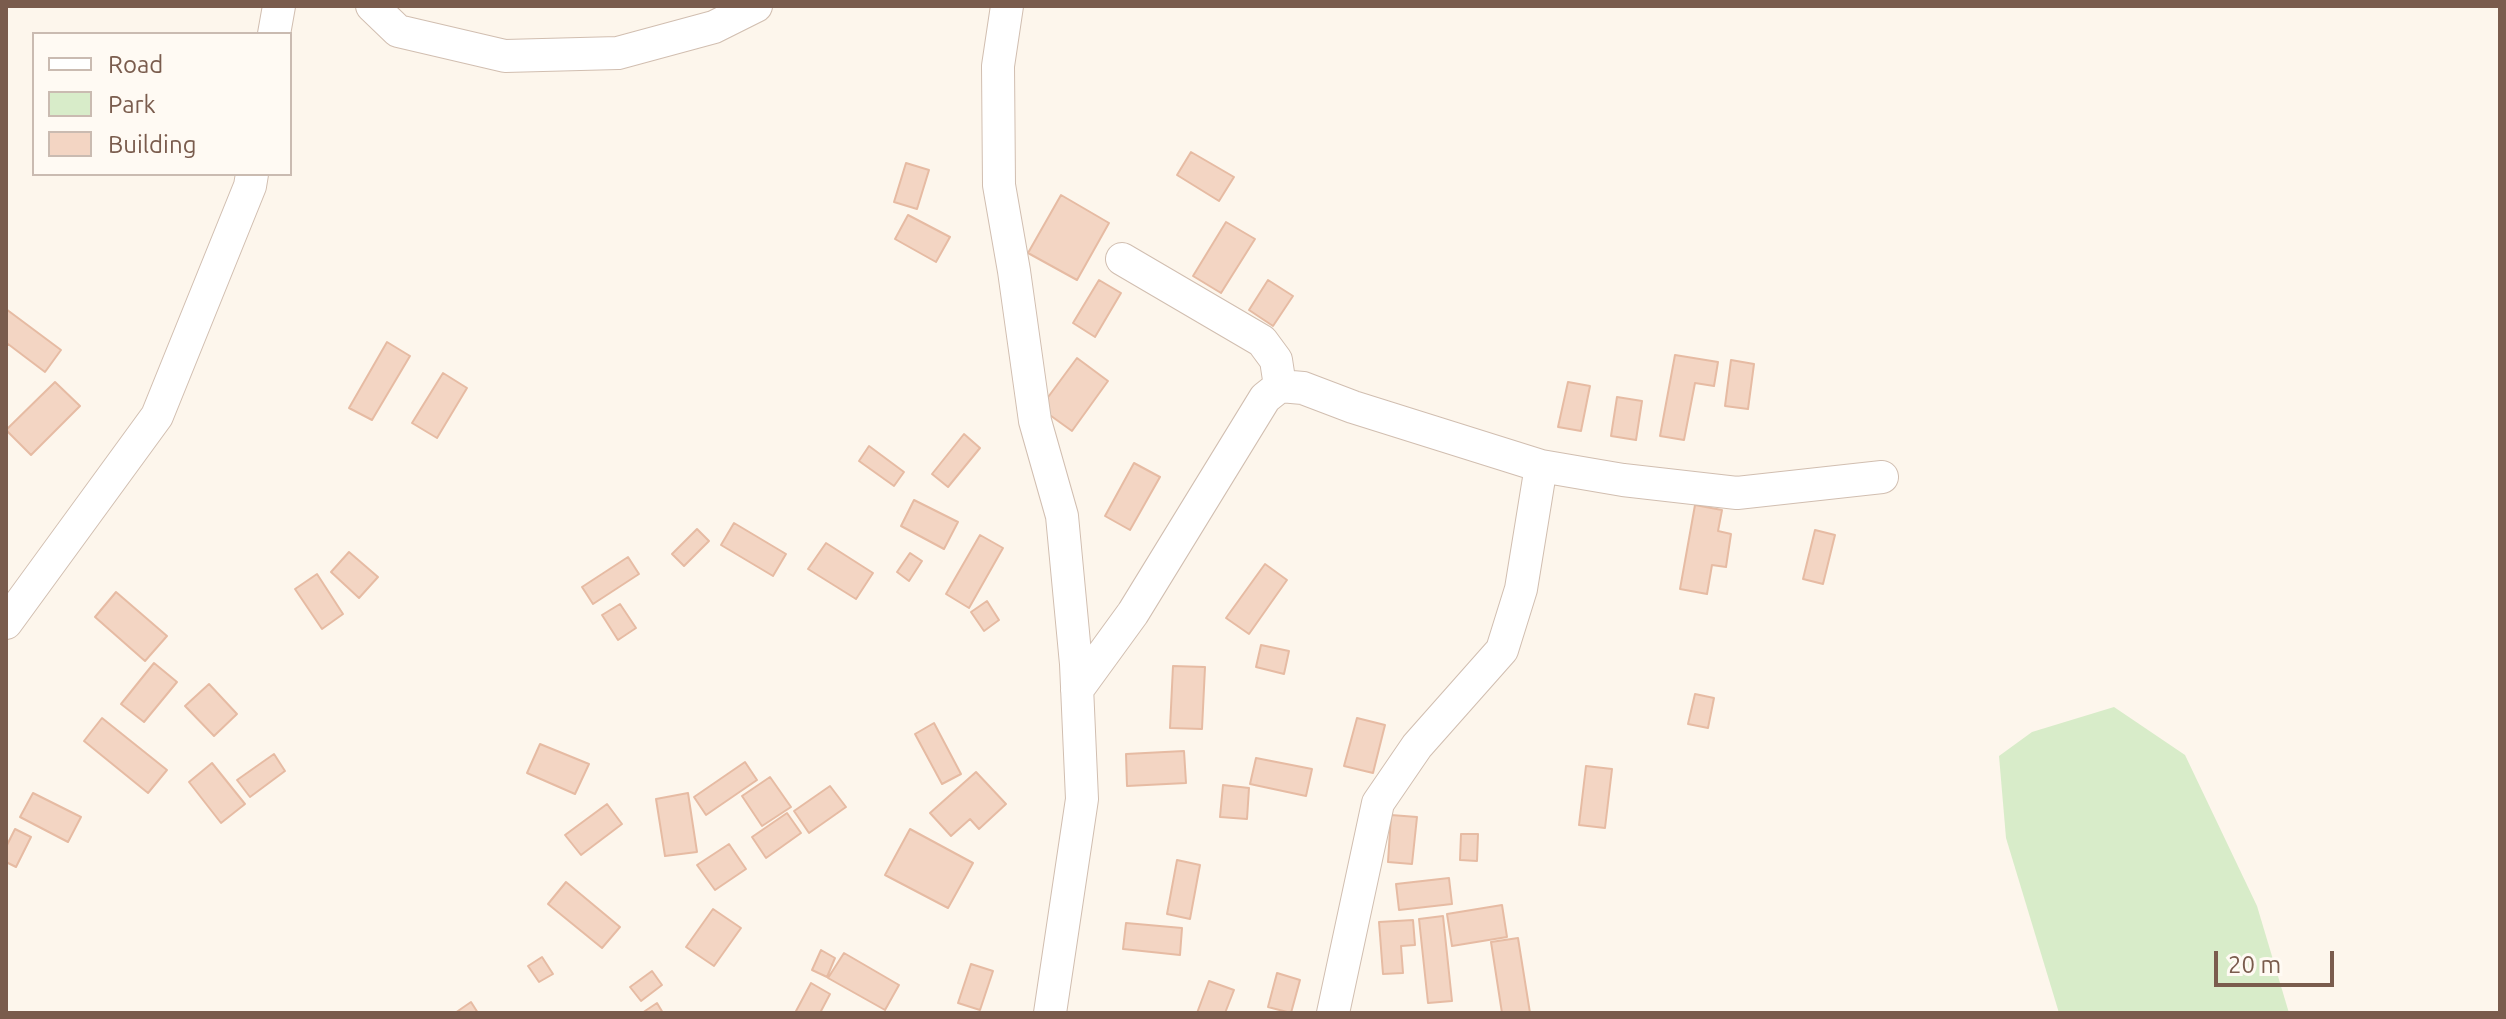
<!DOCTYPE html>
<html>
<head>
<meta charset="utf-8">
<style>
  body { margin:0 }
  #map { position:relative; width:2506px; height:1019px; overflow:hidden; background:#fdf6ec; font-family:Ubuntu,sans-serif }
  canvas { display:block }
  .frame { position:absolute; inset:0; border:8px solid #7a5c4d; pointer-events:none }
  .legend { position:absolute; left:32px; top:32px; width:260px; height:144px; box-sizing:border-box; background:#fffaf3; border:2px solid #cabbb1; margin:0; padding:10px 14px; list-style:none; font-size:24px; color:#7a5c4d }
  .legend li { display:flex; align-items:center; gap:16px; height:40px }
  .legend b { width:40px; border:2px solid #cabbb1 }
  .scale { position:absolute; left:2214px; top:951px; width:120px; height:36px; box-sizing:border-box; border:4px solid #7a5c4d; border-top:0; padding-left:10px; font-size:24px; line-height:28px; white-space:nowrap; color:#7a5c4d; -webkit-text-stroke:6px #fffaf3; paint-order:stroke }
</style>
</head>
<body>
<div id="map">
<canvas width="2506" height="1019"></canvas>
<div class="frame"></div>
<ul class="legend">
<li><b style="height:10px;background:#fff"></b>Road</li>
<li><b style="height:22px;background:#d8ecc9"></b>Park</li>
<li><b style="height:22px;background:#f3d5c3"></b>Building</li>
</ul>
<div class="scale">20 m</div>
</div>
<script>
const g = document.querySelector('canvas').getContext('2d');
g.lineJoin = 'round';
function fillPath(path, color) { g.fillStyle = color; g.fill(path, 'evenodd'); }
function trace(path, color, width, dash) { g.strokeStyle = color; g.lineWidth = width; g.lineCap = dash ? 'butt' : 'round'; g.setLineDash(dash || []); g.stroke(path); }
fillPath(new Path2D(`
  M 2114,707 L 2185,755 L 2257,906 L 2289,1013 L 2059,1013 L 2006,838 L 1999,756 L 2032,732 Z`), '#d8ecc9');
const building = new Path2D(`
  M 1191,152 L 1234,177 L 1219,201 L 1177,175 Z
  M 906,163 L 929,170 L 917,209 L 894,202 Z
  M 1061,195 L 1109,223 L 1077,280 L 1028,253 Z
  M 908,215 L 950,237 L 936,262 L 895,239 Z
  M 1226,222 L 1255,239 L 1221,293 L 1193,276 Z
  M 1099,280 L 1121,293 L 1095,337 L 1073,323 Z
  M 1268,280 L 1293,296 L 1273,326 L 1249,310 Z
  M 6,309 L 61,350 L 45,372 L 8,344 L 6,347 Z
  M 387,342 L 410,356 L 372,420 L 349,408 Z
  M 1675,355 L 1718,362 L 1714,386 L 1695,383 L 1684,440 L 1660,436 Z
  M 1077,358 L 1108,381 L 1072,431 L 1040,408 Z
  M 1731,360 L 1754,364 L 1748,409 L 1725,406 Z
  M 443,373 L 467,388 L 437,438 L 412,423 Z
  M 55,382 L 80,406 L 31,455 L 6,430 Z
  M 1568,382 L 1590,386 L 1581,431 L 1558,427 Z
  M 1617,397 L 1642,401 L 1636,440 L 1611,436 Z
  M 964,434 L 980,448 L 948,487 L 932,474 Z
  M 869,446 L 904,472 L 894,486 L 859,461 Z
  M 1134,463 L 1160,477 L 1130,530 L 1105,516 Z
  M 914,500 L 958,522 L 944,549 L 901,526 Z
  M 1695,505 L 1722,510 L 1718,531 L 1731,534 L 1726,567 L 1712,565 L 1707,594 L 1680,589 Z
  M 734,523 L 786,554 L 773,576 L 721,545 Z
  M 697,529 L 709,541 L 684,566 L 672,554 Z
  M 1815,530 L 1835,535 L 1823,584 L 1803,579 Z
  M 980,535 L 1003,548 L 969,608 L 946,594 Z
  M 826,543 L 873,573 L 856,599 L 808,569 Z
  M 349,552 L 378,577 L 359,598 L 331,572 Z
  M 910,553 L 922,561 L 909,581 L 897,572 Z
  M 628,557 L 639,574 L 593,604 L 582,587 Z
  M 1265,564 L 1287,580 L 1249,634 L 1226,618 Z
  M 317,574 L 343,614 L 322,629 L 295,589 Z
  M 116,592 L 167,636 L 145,661 L 95,617 Z
  M 987,601 L 999,620 L 984,631 L 971,612 Z
  M 620,604 L 636,628 L 618,640 L 602,615 Z
  M 1261,645 L 1289,651 L 1284,674 L 1256,667 Z
  M 154,663 L 177,682 L 144,722 L 121,704 Z
  M 1173,666 L 1205,667 L 1202,729 L 1170,728 Z
  M 209,684 L 237,714 L 214,736 L 185,706 Z
  M 1695,694 L 1714,698 L 1708,728 L 1688,724 Z
  M 102,718 L 167,770 L 148,793 L 84,741 Z
  M 1357,718 L 1385,725 L 1373,773 L 1344,766 Z
  M 934,723 L 961,774 L 942,784 L 915,734 Z
  M 540,744 L 589,764 L 575,794 L 527,773 Z
  M 1184,751 L 1186,783 L 1127,786 L 1126,754 Z
  M 274,754 L 285,771 L 250,797 L 237,780 Z
  M 1256,758 L 1312,769 L 1306,796 L 1250,784 Z
  M 745,762 L 757,780 L 706,815 L 694,797 Z
  M 212,763 L 245,804 L 221,823 L 189,782 Z
  M 1586,766 L 1612,769 L 1605,828 L 1579,825 Z
  M 976,772 L 1006,804 L 979,829 L 970,819 L 951,836 L 930,813 Z
  M 770,777 L 791,807 L 762,826 L 742,796 Z
  M 1223,785 L 1249,788 L 1247,819 L 1220,817 Z
  M 830,786 L 846,807 L 809,833 L 794,811 Z
  M 33,793 L 81,817 L 68,842 L 20,817 Z
  M 688,793 L 697,852 L 665,856 L 656,799 Z
  M 607,804 L 622,824 L 581,855 L 565,835 Z
  M 787,813 L 801,833 L 766,858 L 752,837 Z
  M 1391,815 L 1417,817 L 1412,864 L 1388,862 Z
  M 15,829 L 31,837 L 16,867 L 6,862 L 6,847 Z
  M 910,829 L 973,863 L 948,908 L 885,875 Z
  M 1461,834 L 1478,834 L 1477,861 L 1460,860 Z
  M 729,844 L 746,869 L 715,890 L 697,865 Z
  M 1177,860 L 1200,865 L 1190,919 L 1167,914 Z
  M 1449,878 L 1452,904 L 1399,910 L 1396,884 Z
  M 566,882 L 620,927 L 602,948 L 548,904 Z
  M 1502,905 L 1507,937 L 1452,946 L 1447,914 Z
  M 713,909 L 741,928 L 714,966 L 686,947 Z
  M 1443,916 L 1452,1001 L 1428,1003 L 1419,919 Z
  M 1413,920 L 1415,945 L 1401,946 L 1403,973 L 1383,974 L 1379,922 Z
  M 1126,923 L 1182,928 L 1180,955 L 1123,949 Z
  M 1518,938 L 1530,1013 L 1502,1013 L 1491,942 Z
  M 821,950 L 835,958 L 827,977 L 812,970 Z
  M 844,953 L 899,985 L 885,1010 L 828,978 Z
  M 542,957 L 553,974 L 539,982 L 528,966 Z
  M 971,964 L 993,971 L 980,1010 L 958,1003 Z
  M 652,971 L 662,985 L 641,1001 L 630,987 Z
  M 1277,973 L 1300,980 L 1291,1013 L 1268,1007 Z
  M 1209,981 L 1234,990 L 1225,1013 L 1197,1013 Z
  M 811,983 L 830,994 L 820,1013 L 795,1013 Z
  M 471,1002 L 478,1013 L 455,1013 Z
  M 657,1003 L 663,1013 L 642,1013 Z`);
fillPath(building, '#f3d5c3');
trace(building, '#e6bba3', 2);
const street = new Path2D(`
  M 372,6 L 398,31 L 505,56 L 618,53 L 714,27 L 756,6
  M 1007,6 L 998,66 L 999,185 L 1014,271 L 1035,421 L 1062,516 L 1076,664 L 1082,799 L 1050,1013
  M 274,34 L 279,6
  M 1122,259 L 1262,341 L 1276,360 L 1280,386
  M 6,623 L 157,416 L 250,186 L 252,174
  M 1077,690 L 1133,613 L 1265,398 L 1280,386 L 1303,388 L 1353,407 L 1541,466 L 1623,480 L 1737,493 L 1882,477
  M 1333,1013 L 1378,803 L 1417,746 L 1502,650 L 1521,589 L 1541,466`);
trace(street, '#d1beb0', 34);
trace(street, '#fff', 32);
</script>
</body>
</html>
